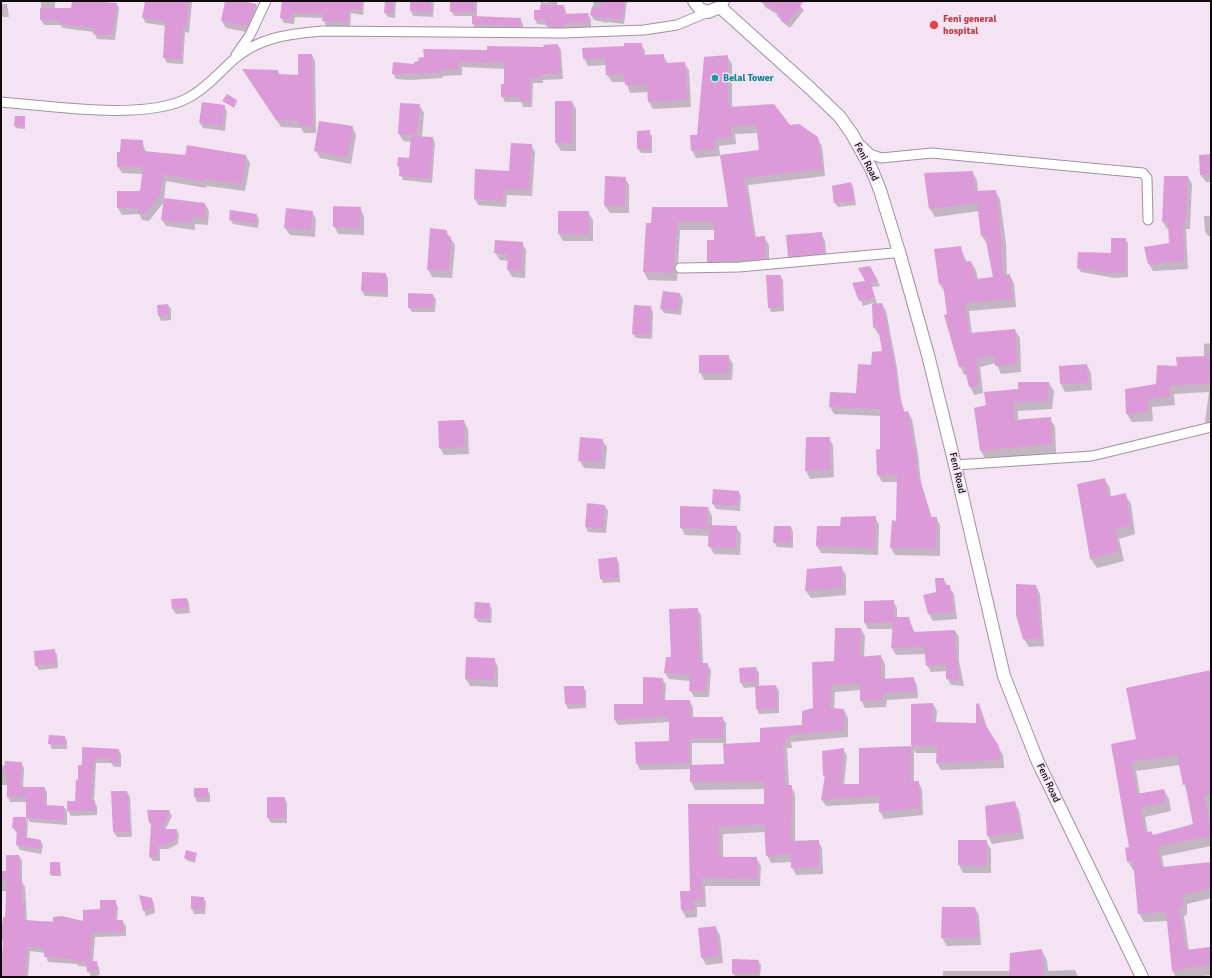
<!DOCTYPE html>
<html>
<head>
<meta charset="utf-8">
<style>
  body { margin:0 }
  #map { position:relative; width:1212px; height:978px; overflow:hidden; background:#f4e3f3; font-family:Signika,sans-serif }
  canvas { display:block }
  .frame { position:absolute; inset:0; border:2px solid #0f090e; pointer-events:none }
</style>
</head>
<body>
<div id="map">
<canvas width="1212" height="978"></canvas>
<div class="frame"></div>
</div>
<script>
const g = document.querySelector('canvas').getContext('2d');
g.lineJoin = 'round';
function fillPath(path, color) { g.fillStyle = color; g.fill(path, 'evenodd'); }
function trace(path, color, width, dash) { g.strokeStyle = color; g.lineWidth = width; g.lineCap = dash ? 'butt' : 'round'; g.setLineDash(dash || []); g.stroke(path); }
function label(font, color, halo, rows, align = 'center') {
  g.font = font + ' Signika,sans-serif'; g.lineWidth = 3; g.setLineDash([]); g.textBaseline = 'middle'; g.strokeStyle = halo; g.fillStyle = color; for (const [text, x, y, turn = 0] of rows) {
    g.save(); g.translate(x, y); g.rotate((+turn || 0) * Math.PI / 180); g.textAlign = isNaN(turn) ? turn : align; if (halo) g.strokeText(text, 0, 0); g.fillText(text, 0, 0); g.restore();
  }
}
fillPath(new Path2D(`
  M 41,1 L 55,1 L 55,9 L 72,9 L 73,1 L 97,1 L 117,4 L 119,8 L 115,40 L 97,39 L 94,32 L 63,28 L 60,25 L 44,25 L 41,20 Z
  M 141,1 L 192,1 L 189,33 L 185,32 L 183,64 L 167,63 L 164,57 L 166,26 L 146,23 L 143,18 L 146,2 Z
  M 226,1 L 256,4 L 260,12 L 252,33 L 226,28 L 222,21 Z
  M 283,1 L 364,1 L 363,15 L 351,13 L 350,27 L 326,26 L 323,18 L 295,17 L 294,24 L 284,23 L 281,18 Z
  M 386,1 L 396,1 L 395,18 L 388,17 L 385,13 Z
  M 412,1 L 434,1 L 433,17 L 413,16 L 411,11 Z
  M 451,1 L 477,1 L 477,17 L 520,19 L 523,24 L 523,31 L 475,29 L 473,24 L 473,16 L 454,16 L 451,11 Z
  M 548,1 L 557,1 L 557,6 L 564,6 L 567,15 L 588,14 L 591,19 L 591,27 L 566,28 L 566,31 L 549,31 L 547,25 L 537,24 L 535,19 L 541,11 L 541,2 L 548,3 Z
  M 594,1 L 627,1 L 624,24 L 607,22 L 607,23 L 594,20 L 591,15 Z
  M 762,1 L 795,1 L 804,10 L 790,28 L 781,21 L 778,15 L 765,7 Z
  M 1,4 L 7,4 L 9,17 L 1,17 Z
  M 641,44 L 645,51 L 645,56 L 663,55 L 668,64 L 684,63 L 689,70 L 691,107 L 653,109 L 649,102 L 648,92 L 630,93 L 626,82 L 612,82 L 607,75 L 607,65 L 588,66 L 584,58 Z
  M 558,45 L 561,50 L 563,79 L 543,80 L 543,83 L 533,83 L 532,107 L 523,107 L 521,102 L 505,102 L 502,96 L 505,85 L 505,69 L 462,67 L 462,75 L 442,76 L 443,78 L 410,80 L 396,79 L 393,73 L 415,65 L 488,51 L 545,48 Z
  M 312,55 L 315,61 L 316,133 L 304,133 L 301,128 L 281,127 L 247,76 L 278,71 L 280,75 L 299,76 Z
  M 727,56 L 732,64 L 732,108 L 790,126 L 817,138 L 822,146 L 825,176 L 748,185 L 756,238 L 764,237 L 769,245 L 769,266 L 712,269 L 708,261 L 715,241 L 715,230 L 680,230 L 677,281 L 648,280 L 644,272 L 647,224 L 729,208 L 721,156 L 760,151 L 758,133 L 735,134 L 736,144 L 719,146 L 720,156 L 696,158 L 692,150 Z
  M 236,100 L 237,102 L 234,108 L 224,101 Z
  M 556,102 L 572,102 L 576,109 L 576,151 L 561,151 L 556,143 Z
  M 419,105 L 424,113 L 422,137 L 433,138 L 435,143 L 432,183 L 403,180 L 398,166 L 410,159 L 412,142 L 403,141 L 399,133 Z
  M 224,106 L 227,111 L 225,131 L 203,128 L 200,123 Z
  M 24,117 L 25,129 L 16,128 L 15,126 Z
  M 352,127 L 356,135 L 351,164 L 320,158 L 315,150 Z
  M 649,132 L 652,136 L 652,153 L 641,153 L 638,149 Z
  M 142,141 L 146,152 L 186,156 L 188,146 L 246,156 L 250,163 L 245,191 L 207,186 L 206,188 L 166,181 L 164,199 L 205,204 L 209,211 L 208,225 L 195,224 L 195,230 L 166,226 L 162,220 L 164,202 L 149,221 L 142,220 L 139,214 L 122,215 L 118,208 L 118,192 L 141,192 L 143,174 L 122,173 L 118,167 Z
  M 531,145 L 535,152 L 532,196 L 507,195 L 506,207 L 478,205 L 475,199 L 510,172 Z
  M 1211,155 L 1211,182 L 1206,182 L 1201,175 Z
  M 972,172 L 977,180 L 978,192 L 995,191 L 1000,199 L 1006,244 L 1007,276 L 1010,275 L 1014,284 L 1016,307 L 969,311 L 972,334 L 1015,330 L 1020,338 L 1021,372 L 1001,374 L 996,363 L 980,367 L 983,393 L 974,395 L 970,386 L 967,374 L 964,375 L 960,366 L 945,293 L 940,284 L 960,247 L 967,262 L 971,262 L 976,270 L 978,280 L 994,278 L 987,244 L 982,236 L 979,211 L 935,217 L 930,209 Z
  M 1165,177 L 1188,177 L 1192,184 L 1190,229 L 1186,229 L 1188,269 L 1153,271 L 1149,264 L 1170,243 L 1169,229 L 1167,229 L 1163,222 Z
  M 625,178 L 629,185 L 629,213 L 610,213 L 605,206 Z
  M 851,183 L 853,187 L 856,205 L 838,207 L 835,203 Z
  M 360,208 L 364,216 L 364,235 L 338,234 L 334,226 Z
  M 312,212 L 316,219 L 315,237 L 290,235 L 285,228 Z
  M 588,212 L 593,220 L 593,241 L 563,241 L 559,234 Z
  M 257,215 L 259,220 L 258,228 L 233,224 L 230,219 Z
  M 1204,216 L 1211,216 L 1211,236 L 1208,236 L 1205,231 Z
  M 446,231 L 455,245 L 452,278 L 432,277 L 428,269 Z
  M 821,233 L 825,241 L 827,261 L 793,264 L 789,256 Z
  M 1125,239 L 1128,243 L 1128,277 L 1114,278 L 1081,272 L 1078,268 L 1112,254 Z
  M 522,243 L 526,250 L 525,278 L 512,277 L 508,270 L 509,261 L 500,260 L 495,252 Z
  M 870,267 L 880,286 L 872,287 L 877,304 L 882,304 L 886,311 L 897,368 L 901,401 L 905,413 L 908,412 L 912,419 L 918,454 L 921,483 L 932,518 L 936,518 L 940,525 L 940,556 L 895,555 L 891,548 L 897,522 L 898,482 L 882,482 L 878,475 L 881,450 L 881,416 L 834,414 L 830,407 L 857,394 L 872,366 L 883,352 L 880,334 L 878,334 L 874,327 L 873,303 L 863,306 L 854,284 L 866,281 Z
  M 363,273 L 386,274 L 388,279 L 388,297 L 365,296 L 362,291 Z
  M 780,276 L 783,280 L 784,311 L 771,312 L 769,307 Z
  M 680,294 L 683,299 L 681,315 L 664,313 L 661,309 Z
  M 433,295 L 436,299 L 435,312 L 412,312 L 409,307 Z
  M 168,305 L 171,309 L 171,320 L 161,321 L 159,316 L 158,306 Z
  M 651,307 L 653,312 L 652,339 L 636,338 L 633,334 Z
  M 1211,343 L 1211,431 L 1205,422 L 1209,392 L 1174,394 L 1175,405 L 1152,407 L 1153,421 L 1132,422 L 1127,414 L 1126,390 L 1157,385 L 1178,367 L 1204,357 L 1204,344 Z
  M 728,356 L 733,364 L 732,380 L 704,380 L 700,372 Z
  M 1087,365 L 1091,373 L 1092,390 L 1065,392 L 1061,384 L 1060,367 Z
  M 1049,383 L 1054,391 L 1052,409 L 1018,411 L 1018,420 L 1050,418 L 1055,427 L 1056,453 L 986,460 L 981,451 L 975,408 L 987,406 L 1019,390 Z
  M 464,421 L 468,429 L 469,454 L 444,455 L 440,448 Z
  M 807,438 L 829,438 L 833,445 L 834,477 L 810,479 L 806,471 Z
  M 602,440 L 607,447 L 605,469 L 584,468 L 579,460 Z
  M 1104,479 L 1110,488 L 1111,497 L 1125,494 L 1131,504 L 1135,534 L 1119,539 L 1124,561 L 1097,568 L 1091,559 Z
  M 714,490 L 739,492 L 741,496 L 740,511 L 716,509 L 713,504 Z
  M 605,506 L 608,511 L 606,533 L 588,532 L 586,527 Z
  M 708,508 L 712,516 L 712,526 L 736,527 L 741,534 L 740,555 L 714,554 L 710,547 L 710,536 L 685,535 L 681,527 Z
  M 875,517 L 879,525 L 878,555 L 821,553 L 817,546 L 841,527 Z
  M 791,527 L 793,532 L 793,548 L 777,547 L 774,542 Z
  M 616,558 L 619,563 L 620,582 L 603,583 L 601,578 Z
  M 841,567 L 846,575 L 846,595 L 811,598 L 806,591 Z
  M 943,579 L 954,594 L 957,619 L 933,621 L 929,614 L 924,596 L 937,592 Z
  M 1036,586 L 1040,594 L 1044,646 L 1029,647 L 1024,639 L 1017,615 Z
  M 187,599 L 189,603 L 190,613 L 176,614 L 173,609 Z
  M 893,601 L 897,608 L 897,618 L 908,618 L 915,633 L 955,631 L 959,637 L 959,661 L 964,686 L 951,685 L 947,678 L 947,671 L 931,672 L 927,665 L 926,654 L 896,655 L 892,648 L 894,629 L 868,629 L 865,623 Z
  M 489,604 L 492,609 L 491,623 L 478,622 L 475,618 Z
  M 697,609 L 701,615 L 703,664 L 707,664 L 711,670 L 709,697 L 694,697 L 690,690 L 690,681 L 669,679 L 665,673 Z
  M 861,629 L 865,636 L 864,657 L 881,656 L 885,664 L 885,679 L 913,678 L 917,685 L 918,698 L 887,700 L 886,707 L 865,708 L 861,700 L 861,690 L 835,692 L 834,710 L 844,710 L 848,718 L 848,737 L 791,742 L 792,748 L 787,748 L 789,786 L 791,786 L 795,794 L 795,842 L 818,841 L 822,848 L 823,874 L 796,875 L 792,867 L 792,862 L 771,863 L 767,855 L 766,832 L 723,834 L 723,858 L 756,858 L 761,866 L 760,886 L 705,886 L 706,907 L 697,907 L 697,917 L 686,918 L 682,910 L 681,892 L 691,892 L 689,805 L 765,805 L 765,789 L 695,790 L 691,782 L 691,769 L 640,770 L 637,764 L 670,742 L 670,722 L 618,725 L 615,720 L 644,705 L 662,679 L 666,684 L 665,701 L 689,701 L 693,707 L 693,718 L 722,718 L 726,723 L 726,744 L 761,743 L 803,726 L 814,709 L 835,661 ZM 692,743 L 724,743 L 725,765 L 692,766 Z
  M 54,650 L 57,655 L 58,668 L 39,670 L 36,665 Z
  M 494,659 L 498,667 L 498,687 L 470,686 L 466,679 Z
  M 756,668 L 759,673 L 759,687 L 776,686 L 779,691 L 779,713 L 759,714 L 757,709 L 756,687 L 744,688 L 741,683 L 740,669 Z
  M 1211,674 L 1211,846 L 1162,856 L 1164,868 L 1211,864 L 1211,898 L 1187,904 L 1187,915 L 1184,916 L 1189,951 L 1209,948 L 1211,951 L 1211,975 L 1196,977 L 1176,977 L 1173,971 L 1168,921 L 1144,922 L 1139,913 L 1135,870 L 1133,870 L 1128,861 L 1130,847 L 1112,745 L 1138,739 ZM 1180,765 L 1184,784 L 1188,791 L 1194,825 L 1153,836 L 1148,833 L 1145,817 L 1171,811 L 1169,799 L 1164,790 L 1140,794 L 1136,771 Z
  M 583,687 L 586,691 L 586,708 L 568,709 L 566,704 Z
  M 933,704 L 937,711 L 936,724 L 977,724 L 978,704 L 982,712 L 988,730 L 1003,755 L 1004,768 L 941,770 L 937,763 L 937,753 L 916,753 L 914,750 L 914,782 L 918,782 L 922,789 L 923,815 L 884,819 L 880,812 L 880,803 L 826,806 L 822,800 L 826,779 L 824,775 L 843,749 L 847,756 L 844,785 L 860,785 L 880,748 L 912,747 L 912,705 Z
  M 65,737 L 67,741 L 67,749 L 52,749 L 50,744 Z
  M 83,748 L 118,750 L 121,754 L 121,767 L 114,767 L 111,763 L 96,763 L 94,801 L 97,806 L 97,815 L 71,816 L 68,811 L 68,802 L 76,802 L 79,781 L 83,766 Z
  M 21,763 L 24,768 L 23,788 L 44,788 L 47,792 L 47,806 L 64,807 L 67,811 L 67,825 L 30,822 L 28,819 L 27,838 L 40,840 L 43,845 L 41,854 L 20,850 L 17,845 L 17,833 L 13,828 L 25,818 L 27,821 L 27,802 L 10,802 L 8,797 L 8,785 L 1,785 L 1,766 Z
  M 195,789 L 207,789 L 210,794 L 210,802 L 197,802 L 195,797 Z
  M 112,792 L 127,792 L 130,797 L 132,837 L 117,837 L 114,832 Z
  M 268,798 L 284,798 L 287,803 L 287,823 L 271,823 L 268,818 Z
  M 1014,802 L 1019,810 L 1024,839 L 992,844 L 988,836 L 986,807 Z
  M 169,811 L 172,816 L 165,830 L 177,830 L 179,835 L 178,844 L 168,849 L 160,849 L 160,861 L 153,861 L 150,857 L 152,826 L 150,823 Z
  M 959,841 L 986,841 L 991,849 L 991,873 L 963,873 L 959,865 Z
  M 196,854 L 195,863 L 186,860 L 185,858 Z
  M 19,856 L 22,861 L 22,882 L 25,887 L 27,921 L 84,922 L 115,901 L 118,907 L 117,921 L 122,921 L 126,926 L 126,936 L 95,937 L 93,962 L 96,962 L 99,967 L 100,975 L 91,977 L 87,967 L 78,966 L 77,964 L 48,962 L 45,953 L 30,951 L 28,977 L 3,977 L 4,943 L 2,940 L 3,918 L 6,918 L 7,891 L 1,891 L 1,872 L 7,872 Z
  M 60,863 L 61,876 L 52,876 L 51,874 Z
  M 140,897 L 152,899 L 154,904 L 155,913 L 146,916 Z
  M 192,897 L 203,898 L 206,902 L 205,914 L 194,914 L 192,909 Z
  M 943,908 L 975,908 L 979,915 L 981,945 L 947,946 L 942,938 Z
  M 716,928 L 720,935 L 723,963 L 706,965 L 702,957 Z
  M 1042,951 L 1047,960 L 1048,971 L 1075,970 L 1078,977 L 943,977 L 943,971 L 1010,971 Z
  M 758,961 L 761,965 L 760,977 L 735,977 L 733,973 Z`), '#0003');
fillPath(new Path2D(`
  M 72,1 L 117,3 L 112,35 L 93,34 L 94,28 L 59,24 L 59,20 L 40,20 L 40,8 L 71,8 Z
  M 145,1 L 189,1 L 186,28 L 183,27 L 181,59 L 163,58 L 165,21 L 142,18 Z
  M 225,1 L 243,1 L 256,4 L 248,26 L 221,21 Z
  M 282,1 L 362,1 L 361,10 L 349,9 L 348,23 L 322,21 L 323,14 L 292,13 L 292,20 L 280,18 Z
  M 385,1 L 393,1 L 393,13 L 384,13 Z
  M 410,1 L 431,1 L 431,12 L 410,11 Z
  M 450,1 L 475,1 L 475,12 L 450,12 Z
  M 601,1 L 625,1 L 622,20 L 605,17 L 605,19 L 590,15 L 592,7 L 600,9 Z
  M 759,1 L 804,1 L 787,24 L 777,16 L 779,13 Z
  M 540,5 L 564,5 L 564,14 L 588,13 L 588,23 L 564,23 L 564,27 L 546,26 L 546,20 L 534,20 L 534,10 L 540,10 Z
  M 472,16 L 521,18 L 520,27 L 472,24 Z
  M 624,43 L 642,43 L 642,55 L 664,54 L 664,63 L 685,62 L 687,100 L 648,102 L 647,85 L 625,85 L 624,74 L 606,75 L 605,58 L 583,59 L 582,48 L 624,46 Z
  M 558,44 L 561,73 L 540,75 L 540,78 L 530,78 L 530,102 L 519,101 L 519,97 L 501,97 L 501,84 L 504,84 L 504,63 L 459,62 L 459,69 L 440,70 L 440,73 L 392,74 L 393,62 L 414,64 L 414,62 L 419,61 L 418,58 L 424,57 L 423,49 L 487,50 L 487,46 L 544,47 L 543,45 Z
  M 298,54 L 312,54 L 313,126 L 299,126 L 299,121 L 276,120 L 242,69 L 278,70 L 278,74 L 298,75 Z
  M 728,55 L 728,101 L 730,107 L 774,104 L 790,125 L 799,124 L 818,137 L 822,169 L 744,178 L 754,237 L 765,236 L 765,259 L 707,262 L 707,240 L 714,240 L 714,222 L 677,222 L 673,273 L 643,272 L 646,223 L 651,223 L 652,207 L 728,207 L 720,155 L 759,150 L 756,125 L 731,127 L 732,137 L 715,138 L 716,149 L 691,151 L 690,135 L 697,135 L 704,57 Z
  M 227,94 L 237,100 L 233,107 L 222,101 Z
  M 555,101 L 572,101 L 572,143 L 555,143 Z
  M 202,102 L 225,105 L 222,126 L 199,123 Z
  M 400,103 L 420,104 L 417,135 L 398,134 Z
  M 15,116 L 25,116 L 25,127 L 14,126 Z
  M 319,121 L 353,126 L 347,157 L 314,151 Z
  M 650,130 L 650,149 L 637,149 L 637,131 Z
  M 411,136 L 433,137 L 430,179 L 399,176 L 400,166 L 397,166 L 398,157 L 409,158 Z
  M 121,139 L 143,140 L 143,151 L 185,155 L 187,145 L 246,155 L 242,184 L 203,179 L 203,182 L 163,174 L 160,196 L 145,214 L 137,213 L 138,208 L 117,208 L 117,191 L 140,191 L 143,167 L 117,167 L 117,152 L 120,152 Z
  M 511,143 L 532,144 L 529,190 L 504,189 L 503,201 L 474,199 L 475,169 L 509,171 Z
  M 1211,154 L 1211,175 L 1200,175 L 1199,155 Z
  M 973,171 L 975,191 L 996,190 L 1001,235 L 1003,275 L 1010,274 L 1012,299 L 965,303 L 969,333 L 1015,329 L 1017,364 L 995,366 L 994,355 L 976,359 L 979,385 L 969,387 L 964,366 L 959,367 L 944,315 L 947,314 L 943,284 L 939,285 L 934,249 L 961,246 L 964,262 L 971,261 L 976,279 L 993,277 L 985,236 L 981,236 L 977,203 L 929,209 L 924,173 Z
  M 605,176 L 626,177 L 625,206 L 604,206 Z
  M 1164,176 L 1188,176 L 1186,222 L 1183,222 L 1184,261 L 1148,264 L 1144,247 L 1169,243 L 1168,222 L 1162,222 Z
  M 851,182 L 854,201 L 834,203 L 832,186 Z
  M 164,198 L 205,203 L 205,218 L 192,217 L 191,223 L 161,220 Z
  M 333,206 L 361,207 L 360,228 L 333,227 Z
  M 286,208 L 313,211 L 311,230 L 284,228 Z
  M 230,210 L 257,214 L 256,223 L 229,220 Z
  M 558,211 L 589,211 L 589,234 L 558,234 Z
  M 430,228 L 447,230 L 446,236 L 451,237 L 449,271 L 427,270 Z
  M 822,232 L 824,253 L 788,257 L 786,235 Z
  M 1111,238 L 1126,238 L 1126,272 L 1110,273 L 1077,268 L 1078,252 L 1111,253 Z
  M 495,240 L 523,242 L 521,271 L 507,270 L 508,254 L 494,253 Z
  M 870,266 L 878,281 L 870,282 L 875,298 L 859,301 L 852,283 L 865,281 L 858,268 Z
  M 362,272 L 386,273 L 386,292 L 361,291 Z
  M 766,275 L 781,275 L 782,307 L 768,308 Z
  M 663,291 L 680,293 L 678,311 L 660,309 Z
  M 408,293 L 433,294 L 433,308 L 408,308 Z
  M 882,303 L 894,360 L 899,398 L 901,398 L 903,412 L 908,411 L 913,446 L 915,446 L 918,479 L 920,479 L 931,517 L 937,517 L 936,549 L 890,548 L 892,520 L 896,521 L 897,475 L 877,475 L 876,450 L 880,449 L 880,409 L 829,407 L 830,392 L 856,393 L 858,364 L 871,365 L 872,352 L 882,351 L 878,327 L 873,328 L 872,304 Z
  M 168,304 L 169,315 L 158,316 L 157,305 Z
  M 634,305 L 651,306 L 649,335 L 632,334 Z
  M 699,355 L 729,355 L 729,373 L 699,373 Z
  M 1211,356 L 1211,383 L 1169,386 L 1171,397 L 1148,399 L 1148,412 L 1126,414 L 1125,389 L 1156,384 L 1157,365 L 1177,366 L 1176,357 Z
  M 1087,364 L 1088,383 L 1060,384 L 1059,366 Z
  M 1018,382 L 1049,382 L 1048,401 L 1013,402 L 1014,420 L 1051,417 L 1052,444 L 980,451 L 974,408 L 986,405 L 984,392 L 1018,389 Z
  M 464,420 L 465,447 L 439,448 L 438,421 Z
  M 580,437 L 603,439 L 601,462 L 578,461 Z
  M 806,437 L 830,437 L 830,470 L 805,471 Z
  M 1105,478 L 1108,497 L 1126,493 L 1131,525 L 1115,530 L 1119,551 L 1090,559 L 1077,484 Z
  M 713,489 L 739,491 L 738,506 L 712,504 Z
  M 587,503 L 605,505 L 603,528 L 585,527 Z
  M 680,506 L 708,507 L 707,529 L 680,528 Z
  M 876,516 L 875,548 L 816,546 L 817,526 L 840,526 L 841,517 Z
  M 709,525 L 737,526 L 736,548 L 708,547 Z
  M 774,526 L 791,526 L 791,543 L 773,543 Z
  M 617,557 L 618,578 L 600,579 L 598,559 Z
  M 842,566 L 842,588 L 805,591 L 807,569 Z
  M 935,578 L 944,578 L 945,585 L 950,585 L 954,611 L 928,614 L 923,595 L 936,592 Z
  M 1016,584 L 1036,585 L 1041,639 L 1023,639 L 1016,615 Z
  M 187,598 L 188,608 L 172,609 L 171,599 Z
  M 894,600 L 894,617 L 909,617 L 913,632 L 955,630 L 956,653 L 960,680 L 946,679 L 946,664 L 926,666 L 924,647 L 891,648 L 893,622 L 864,623 L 864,601 Z
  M 475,602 L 490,603 L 489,618 L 474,618 Z
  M 698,608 L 700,663 L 708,663 L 706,691 L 689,691 L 690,675 L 664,673 L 666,657 L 671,657 L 669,609 Z
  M 835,628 L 861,628 L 860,657 L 881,655 L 881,679 L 914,677 L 915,691 L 883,693 L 882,700 L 860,701 L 860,683 L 831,685 L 830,708 L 844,709 L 844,730 L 788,735 L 788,740 L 783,741 L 785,785 L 792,785 L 791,841 L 819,840 L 819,867 L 791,868 L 791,854 L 766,856 L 764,824 L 719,827 L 719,857 L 757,857 L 757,879 L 701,878 L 703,899 L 693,900 L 694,910 L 681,910 L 680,891 L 690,891 L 688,804 L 764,804 L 764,782 L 690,782 L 690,765 L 724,764 L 723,744 L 760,742 L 760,728 L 802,725 L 802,711 L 813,708 L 812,662 L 834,661 Z
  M 55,649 L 56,663 L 35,666 L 34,651 Z
  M 466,657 L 495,658 L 494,680 L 465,679 Z
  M 756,667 L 757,682 L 740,683 L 739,668 Z
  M 1211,670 L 1211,794 L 1204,795 L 1211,828 L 1211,836 L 1157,847 L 1162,867 L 1211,862 L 1211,888 L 1182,895 L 1183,906 L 1179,907 L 1186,950 L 1210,947 L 1211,965 L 1172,971 L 1166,912 L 1138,914 L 1133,860 L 1127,862 L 1125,848 L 1129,847 L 1111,744 L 1136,739 L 1126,688 ZM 1177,755 L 1183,785 L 1185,784 L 1193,824 L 1153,835 L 1151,831 L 1145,833 L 1140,808 L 1166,802 L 1164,789 L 1137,794 L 1131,762 Z
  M 643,677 L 663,678 L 663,700 L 690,700 L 690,717 L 723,717 L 723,738 L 689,738 L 689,763 L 636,764 L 635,742 L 669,741 L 669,717 L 614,720 L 614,704 L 643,704 Z
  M 776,685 L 777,708 L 756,709 L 755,686 Z
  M 564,686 L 584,686 L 584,704 L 565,704 Z
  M 933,703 L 932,722 L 976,723 L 976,704 L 979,703 L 984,723 L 999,746 L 1000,760 L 936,763 L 937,746 L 911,746 L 911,704 Z
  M 49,735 L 65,736 L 65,745 L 48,744 Z
  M 911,746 L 911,781 L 919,781 L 920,808 L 879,812 L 879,796 L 821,800 L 825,775 L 823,776 L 822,751 L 844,748 L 841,784 L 859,784 L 859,748 Z
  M 82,747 L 119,749 L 118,763 L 110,762 L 110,758 L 94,759 L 91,800 L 95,800 L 95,811 L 67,811 L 67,801 L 75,801 L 76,779 L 78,780 L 78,765 L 82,765 Z
  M 5,761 L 22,762 L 20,787 L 45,787 L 45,805 L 64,806 L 64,821 L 26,818 L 26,797 L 7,797 L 7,774 L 4,773 Z
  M 194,788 L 208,788 L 208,797 L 194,797 Z
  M 111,791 L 127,791 L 130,832 L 113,832 Z
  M 267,797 L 285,797 L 285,818 L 267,818 Z
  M 1015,801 L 1021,832 L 987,836 L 985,806 Z
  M 147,810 L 170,810 L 162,829 L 177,829 L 176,840 L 165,845 L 158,845 L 158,856 L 149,857 L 151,823 L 149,823 Z
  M 13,817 L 26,817 L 25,837 L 41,840 L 39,849 L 16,845 L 17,829 L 12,828 Z
  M 958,840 L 987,840 L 987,866 L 958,865 Z
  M 186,850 L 197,853 L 195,861 L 184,858 Z
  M 6,855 L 19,855 L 20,880 L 22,880 L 22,904 L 25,904 L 24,920 L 53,922 L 53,917 L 62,916 L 83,921 L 83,910 L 100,909 L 100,900 L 116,900 L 115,920 L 123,920 L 123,931 L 92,932 L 90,961 L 97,961 L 98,970 L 87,972 L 86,962 L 88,962 L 74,961 L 74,959 L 44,957 L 44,948 L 27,946 L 25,977 L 1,977 L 3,940 L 1,940 L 3,917 L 5,917 L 6,895 L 6,879 L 1,879 L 1,871 L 6,871 Z
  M 50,862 L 60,862 L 60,875 L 50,875 Z
  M 139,895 L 152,898 L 153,908 L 143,911 Z
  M 191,896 L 204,897 L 203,910 L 191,909 Z
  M 942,907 L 975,907 L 978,938 L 941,938 Z
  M 716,926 L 719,956 L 701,958 L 698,928 Z
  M 1042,949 L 1044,977 L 1009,977 L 1010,953 Z
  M 732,959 L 759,960 L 758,974 L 732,974 Z`), '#dc9ad8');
const street = new Path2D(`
  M 236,55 L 250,35 L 266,1
  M 1,102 C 50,106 145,121 188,98 C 205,89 218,74 232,61 C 258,37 289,34 322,31 L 563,33 L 644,30 L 677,25 L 708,12
  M 862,146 L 870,154 L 881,158 L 932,153 L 1143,173 L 1147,178 L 1148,220
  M 680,268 L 739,267 L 893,253
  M 955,465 L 1092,456 L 1211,427`);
const secondary = new Path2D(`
  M 694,1 L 700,9 L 708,12 L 720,7 L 723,1
  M 720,7 L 811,89 L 840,117 L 852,134 L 871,168 L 880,190 L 900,255 L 928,355 L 955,465 L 1004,676 L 1037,760 L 1142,977`);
trace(street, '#a191a0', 11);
trace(secondary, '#a191a0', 14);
trace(street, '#fff', 9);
trace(secondary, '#fff', 12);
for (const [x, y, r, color] of [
  [934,25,5,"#e0444e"],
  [715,78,4,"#0f9aa8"]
]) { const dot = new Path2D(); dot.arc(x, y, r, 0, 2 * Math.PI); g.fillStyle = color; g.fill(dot); trace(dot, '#f4e3f3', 1.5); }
label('bold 10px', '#be3a42', '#f4e3f3', [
  ["Feni general",943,19],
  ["hospital",943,31]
], 'left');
label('bold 10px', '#0d838f', '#f4e3f3', [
  ["Belal Tower",723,78]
], 'left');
label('10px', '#0f090e', '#f4e3f3', [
  ["Feni Road",866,162,63],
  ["Feni Road",957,473,77],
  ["Feni Road",1048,783,65]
]);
</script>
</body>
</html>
